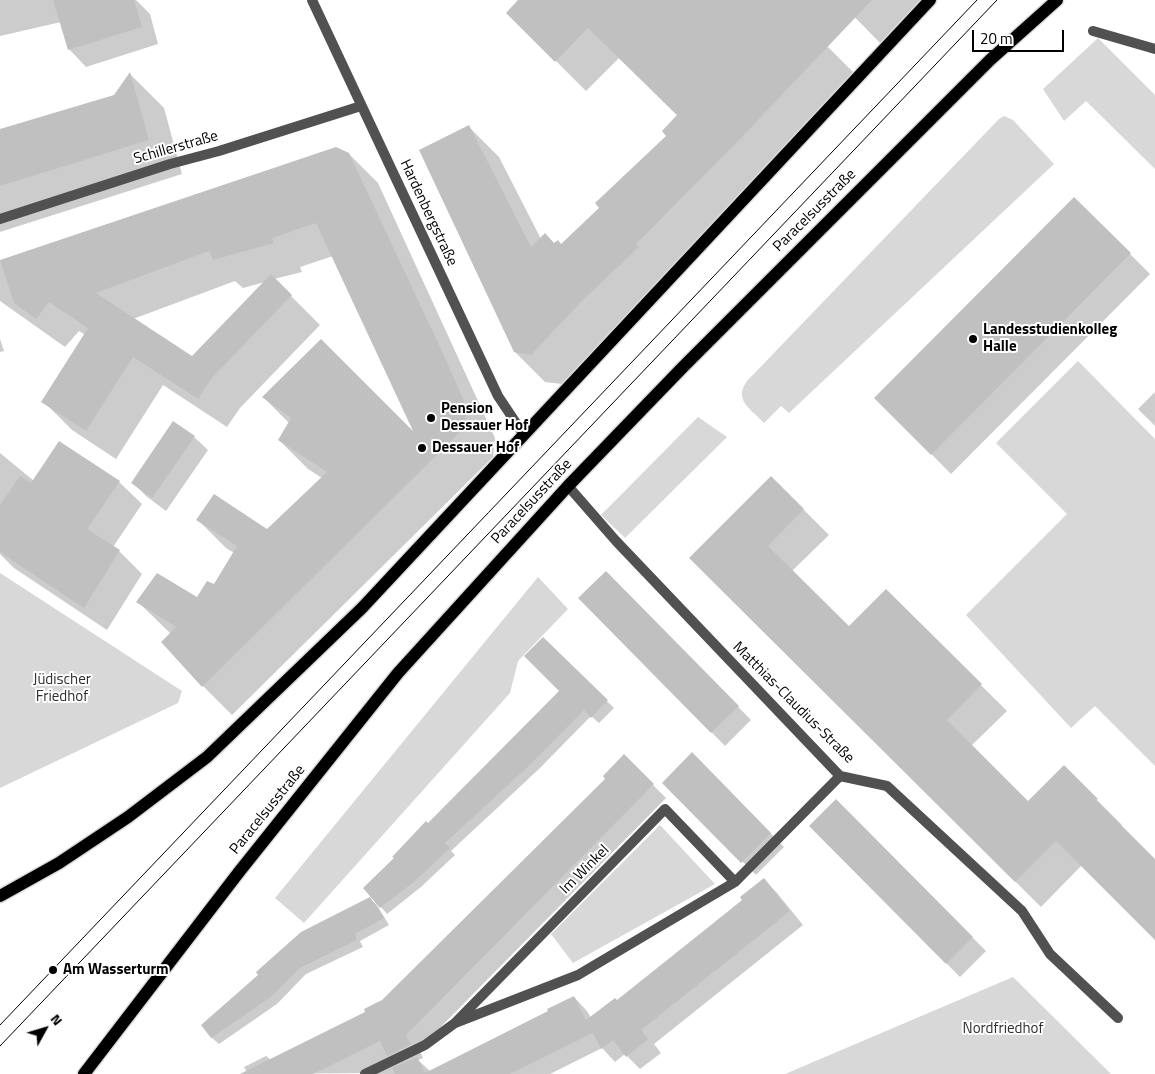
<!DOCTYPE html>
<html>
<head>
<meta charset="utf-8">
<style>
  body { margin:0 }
  #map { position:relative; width:1155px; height:1074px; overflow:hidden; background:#fff; font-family:"Titillium Web",sans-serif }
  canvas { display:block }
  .north { position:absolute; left:20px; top:1004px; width:50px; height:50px; -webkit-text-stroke:4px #fff; paint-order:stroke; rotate:51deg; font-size:14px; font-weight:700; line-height:20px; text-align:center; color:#000 }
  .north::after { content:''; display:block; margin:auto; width:18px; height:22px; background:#000; clip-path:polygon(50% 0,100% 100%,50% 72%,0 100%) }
  .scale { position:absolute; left:972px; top:30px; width:92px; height:22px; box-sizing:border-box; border:2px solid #000; border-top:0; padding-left:6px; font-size:15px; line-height:18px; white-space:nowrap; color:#000; -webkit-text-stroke:4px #fff; paint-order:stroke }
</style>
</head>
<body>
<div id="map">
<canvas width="1155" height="1074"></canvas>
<div class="north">N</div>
<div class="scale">20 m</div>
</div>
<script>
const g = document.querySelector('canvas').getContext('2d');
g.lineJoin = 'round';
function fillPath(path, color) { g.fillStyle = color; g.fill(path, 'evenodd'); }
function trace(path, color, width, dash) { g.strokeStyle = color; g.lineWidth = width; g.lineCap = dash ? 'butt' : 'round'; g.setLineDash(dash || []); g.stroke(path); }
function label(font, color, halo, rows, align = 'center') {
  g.font = font + ' "Titillium Web",sans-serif'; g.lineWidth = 4; g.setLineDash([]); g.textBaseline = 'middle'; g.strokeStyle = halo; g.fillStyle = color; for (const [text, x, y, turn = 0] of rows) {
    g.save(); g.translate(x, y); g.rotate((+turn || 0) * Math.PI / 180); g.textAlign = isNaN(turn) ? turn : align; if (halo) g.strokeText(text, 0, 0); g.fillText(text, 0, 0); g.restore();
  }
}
fillPath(new Path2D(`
  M 1098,38 L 1155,95 L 1155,169 L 1086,101 L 1064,121 L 1043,89 Z
  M 1004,116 L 1013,120 L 1054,164 L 789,413 L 781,406 L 764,423 C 751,409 733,400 747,381 L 999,119 Z
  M 1078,361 L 1155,439 L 1155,766 L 1095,706 L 1071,728 L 966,615 L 1067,514 L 996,443 Z
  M 698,417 L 727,437 L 625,538 L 601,515 Z
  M 0,573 L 182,691 L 178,703 L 0,788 Z
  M 538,577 L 568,609 L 518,661 L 510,693 L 304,923 L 275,898 Z
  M 660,825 L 715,884 L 573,963 L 551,934 Z
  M 1013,977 L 1111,1074 L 785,1074 Z`), '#d8d8d8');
fillPath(new Path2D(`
  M 0,0 L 136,0 L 150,14 L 158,44 L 86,67 L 69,49 L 61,22 L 0,36 Z
  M 520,0 L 742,0 L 827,46 L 857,76 L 562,384 L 545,382 L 515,352 L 469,127 L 499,157 L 541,239 L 562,246 L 600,208 L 668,136 L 678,116 L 619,58 L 586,91 L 508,13 Z
  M 838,0 L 931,0 L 885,48 Z
  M 130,74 L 164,108 L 182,174 L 0,232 L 0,130 L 114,96 Z
  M 336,149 L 349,154 L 378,183 L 495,438 L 493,457 L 232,715 L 203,686 L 163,642 L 171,634 L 137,601 L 197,599 L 215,586 L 234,553 L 226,548 L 197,519 L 268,531 L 322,478 L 308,469 L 279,440 L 289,423 L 263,397 L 417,437 L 333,256 L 300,267 L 302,272 L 274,279 L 320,325 L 240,408 L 227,427 L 163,385 L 116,459 L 72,430 L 43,401 L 85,335 L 79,331 L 65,347 L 0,301 L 0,261 ZM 235,281 L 243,288 L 265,282 L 192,357 L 133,319 Z
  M 1074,198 L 1150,274 L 951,474 L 876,398 Z
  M 0,339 L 4,351 L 0,352 Z
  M 1155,392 L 1155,426 L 1138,409 Z
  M 194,437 L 208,450 L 166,511 L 146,496 L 133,483 Z
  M 0,453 L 34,481 L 119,482 L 142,504 L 113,547 L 119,551 L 142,574 L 107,630 L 14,568 L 0,554 Z
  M 771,477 L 829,535 L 792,571 L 849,628 L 886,591 L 1007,711 L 971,746 L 1028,803 L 1064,767 L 1122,825 L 1121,826 L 1155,861 L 1155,938 L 1082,865 L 1041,907 L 691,558 Z
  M 606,572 L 751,720 L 725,746 L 580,598 Z
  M 543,639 L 614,708 L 599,723 L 591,716 L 539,769 L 451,851 L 455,855 L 421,887 L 387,914 L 365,888 L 561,691 Z
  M 692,754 L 784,847 L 756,875 L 663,783 Z
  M 624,756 L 666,798 L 419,1049 L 423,1058 L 418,1060 L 430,1071 L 550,1012 L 574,997 L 587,1011 L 591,1018 L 617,1002 L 744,900 L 764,879 L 777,893 L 803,925 L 654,1044 L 661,1053 L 640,1069 L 625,1054 L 615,1062 L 602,1048 L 550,1074 L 374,1074 L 373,1073 L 248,1074 L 244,1067 L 266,1056 L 271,1060 L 367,1012 L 383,1001 L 607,779 Z
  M 836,801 L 986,951 L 960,977 L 810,826 Z
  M 370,899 L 377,905 L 389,925 L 360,941 L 363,947 L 306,974 L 277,1004 L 219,1044 L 212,1038 L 202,1025 L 259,976 Z`), '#0003');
fillPath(new Path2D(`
  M 53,0 L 134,0 L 142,27 L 68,50 Z
  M 518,0 L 872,0 L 742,137 L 636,244 L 639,247 L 585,298 L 531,355 L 514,352 L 419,150 L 469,125 L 531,247 L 545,233 L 554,243 L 558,240 L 561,244 L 599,208 L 595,203 L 666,136 L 662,131 L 677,115 L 588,28 L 555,62 L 506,13 Z
  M 130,72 L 149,140 L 0,186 L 0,129 L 114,95 Z
  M 336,147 L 349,153 L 447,362 L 467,408 L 464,428 L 202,687 L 161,642 L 176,627 L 136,602 L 157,573 L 197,597 L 207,581 L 214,584 L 237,546 L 196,520 L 214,494 L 267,529 L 327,472 L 278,440 L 291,418 L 262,397 L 321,339 L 413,431 L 316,223 L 272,238 L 274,243 L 213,260 L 209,251 L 96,293 L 192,356 L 271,274 L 292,295 L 211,379 L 198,399 L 133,357 L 86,431 L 41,402 L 88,328 L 49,302 L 36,319 L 14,303 L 0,260 Z
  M 1074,197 L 1131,253 L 931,455 L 874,398 Z
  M 173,421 L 195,436 L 152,498 L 131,483 Z
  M 59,441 L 120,481 L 87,529 L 120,550 L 84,608 L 0,552 L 0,505 L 20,476 L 31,483 Z
  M 771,476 L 804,509 L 768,546 L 849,626 L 886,589 L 982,684 L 947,720 L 1028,801 L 1064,765 L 1098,799 L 1096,800 L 1155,859 L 1155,940 L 1056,841 L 1015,882 L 689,558 Z
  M 606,571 L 739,706 L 711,733 L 578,598 Z
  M 543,637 L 608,700 L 591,718 L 584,710 L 533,762 L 445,843 L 450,848 L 415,881 L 380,908 L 363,888 L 394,858 L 392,857 L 426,821 L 428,823 L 559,691 L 524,656 Z
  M 692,752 L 771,833 L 741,863 L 662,783 Z
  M 624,754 L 654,784 L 406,1035 L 411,1044 L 387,1056 L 380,1041 L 313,1074 L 240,1074 L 365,1012 L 364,1009 L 382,1000 L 605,779 L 603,776 Z
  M 836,799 L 973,937 L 946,964 L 809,826 Z
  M 764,878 L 790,911 L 641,1030 L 648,1039 L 626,1057 L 613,1040 L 601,1049 L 588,1023 L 593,1033 L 510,1074 L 395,1074 L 392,1068 L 417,1057 L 425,1073 L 548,1011 L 547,1009 L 574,996 L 586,1020 L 615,998 L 617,1000 L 721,917 L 742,900 L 740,897 Z
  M 370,897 L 384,918 L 355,934 L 357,940 L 300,968 L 271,997 L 211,1038 L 201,1025 L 258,975 L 256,972 L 301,932 Z`), '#c0c0c0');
const primary = new Path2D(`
  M 0,896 L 59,863 L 128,817 L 207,757 L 362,608 L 930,0
  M 84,1074 L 239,872 L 398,673 L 568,486 L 683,367 L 990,60 L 1057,0`);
trace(primary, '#dbdbdb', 15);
trace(new Path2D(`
  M 312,0 L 498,396 L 524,435
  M 1093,31 L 1155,49
  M 0,219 L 170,164 L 219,151 L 361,106
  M 568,486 L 616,541 L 840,776 L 887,786 L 1022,911 L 1050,954 L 1118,1018
  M 735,882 L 840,776
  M 365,1074 L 425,1045 L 455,1023 L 665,809 L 735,882 L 578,975 L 455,1023`), '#515151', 10);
trace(primary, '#000', 12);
trace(new Path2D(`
  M 0,1025 L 977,0
  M 0,1046 L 997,0`), '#000', 1);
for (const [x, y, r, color] of [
  [973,339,5,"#000"],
  [431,418,5,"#000"],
  [422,448,5,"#000"],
  [53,970,5,"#000"]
]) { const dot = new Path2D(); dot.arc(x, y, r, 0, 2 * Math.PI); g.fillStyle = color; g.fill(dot); trace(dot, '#fff', 2); }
label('15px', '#000', '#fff', [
  ["Schillerstraße",176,148,-16],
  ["Paracelsusstraße",815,211,-45],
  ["Hardenbergstraße",428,213,65],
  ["Paracelsusstraße",532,502,-47],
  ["Matthias-Claudius-Straße",793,703,45],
  ["Paracelsusstraße",268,810,-51],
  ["Im Winkel",585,870,-45]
]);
label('bold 15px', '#000', '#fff', [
  ["Landesstudienkolleg",983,330],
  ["Halle",983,347],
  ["Pension",441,409],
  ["Dessauer Hof",441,426],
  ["Dessauer Hof",432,448],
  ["Am Wasserturm",63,970]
], 'left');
label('15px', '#2f2f2f', '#fff', [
  ["Jüdischer",62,680],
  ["Friedhof",62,697],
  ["Nordfriedhof",1003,1029]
]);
</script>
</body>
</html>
